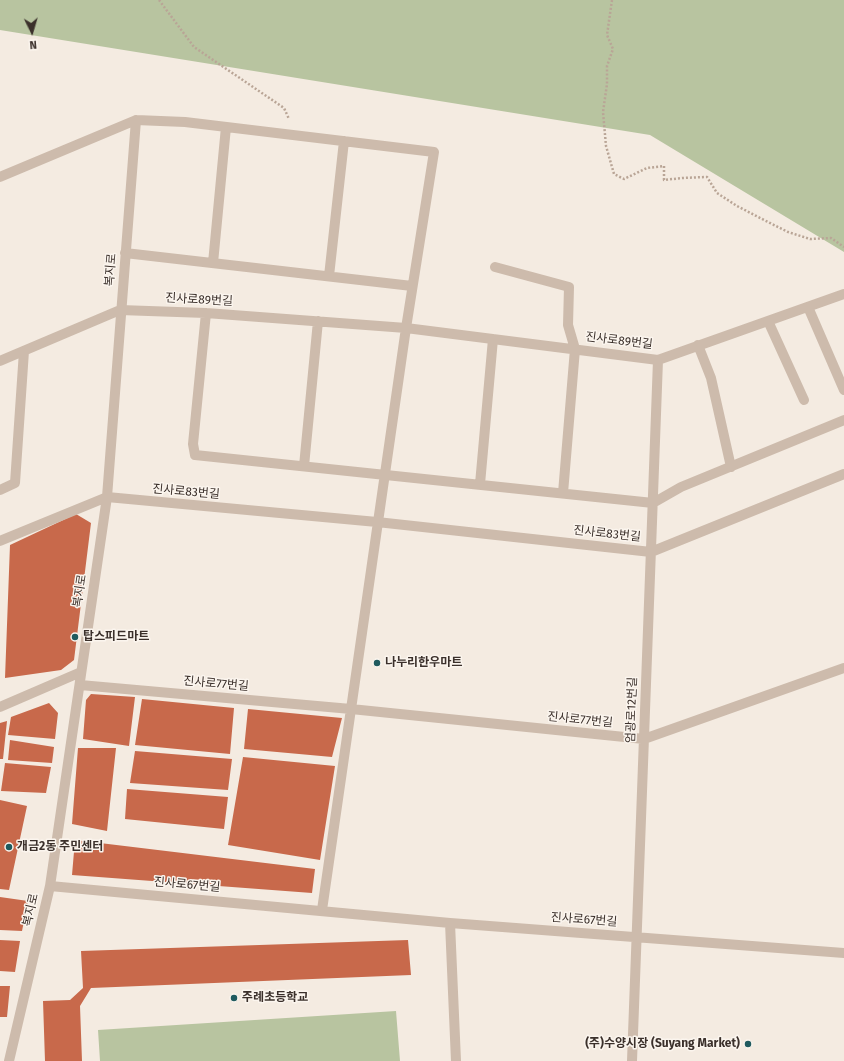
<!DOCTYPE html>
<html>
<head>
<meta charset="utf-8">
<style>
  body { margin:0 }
  #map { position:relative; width:844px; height:1061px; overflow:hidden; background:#f4ebe1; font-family:"Fira Sans",sans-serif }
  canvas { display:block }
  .north { position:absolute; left:12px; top:12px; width:40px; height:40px; -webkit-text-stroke:3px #fbf5ee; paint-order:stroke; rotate:175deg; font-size:11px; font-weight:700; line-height:16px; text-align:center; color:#3b302b }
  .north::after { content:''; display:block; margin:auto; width:14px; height:18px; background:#3b302b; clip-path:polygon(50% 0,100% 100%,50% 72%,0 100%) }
</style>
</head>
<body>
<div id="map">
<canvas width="844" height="1061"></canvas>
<div class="north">N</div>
</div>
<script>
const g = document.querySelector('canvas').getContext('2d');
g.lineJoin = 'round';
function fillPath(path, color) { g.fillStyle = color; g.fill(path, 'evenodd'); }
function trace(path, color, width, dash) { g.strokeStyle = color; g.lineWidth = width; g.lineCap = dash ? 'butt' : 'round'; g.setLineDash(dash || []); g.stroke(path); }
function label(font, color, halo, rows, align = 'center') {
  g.font = font + ' "Fira Sans","Noto Sans KR",sans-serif'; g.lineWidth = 3; g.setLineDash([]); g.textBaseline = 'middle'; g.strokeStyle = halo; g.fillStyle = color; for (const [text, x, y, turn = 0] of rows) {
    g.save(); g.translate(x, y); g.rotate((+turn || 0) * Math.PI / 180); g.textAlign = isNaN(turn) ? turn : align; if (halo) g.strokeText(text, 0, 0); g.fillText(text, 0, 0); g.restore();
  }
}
fillPath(new Path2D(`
  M 0,0 L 844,0 L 844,252 L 650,135 L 0,30 Z
  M 396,1011 L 400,1061 L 100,1061 L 98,1030 Z`), '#b8c4a0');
fillPath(new Path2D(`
  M 76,514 L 91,523 L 74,660 L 61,670 L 5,678 L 10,545 Z
  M 91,694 L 135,697 L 129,746 L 83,739 L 86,700 Z
  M 142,699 L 234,708 L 230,754 L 135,745 Z
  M 49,703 L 58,713 L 55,739 L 8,735 L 11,717 Z
  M 248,709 L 342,718 L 332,757 L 244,749 Z
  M 7,721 L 3,759 L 0,759 L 0,723 Z
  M 10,740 L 54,747 L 52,763 L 8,760 Z
  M 78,748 L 116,748 L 107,831 L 72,824 Z
  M 135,751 L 232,759 L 228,790 L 130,783 Z
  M 243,757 L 335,766 L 320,860 L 228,845 Z
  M 5,763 L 51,767 L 46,793 L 1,791 Z
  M 127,789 L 228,797 L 224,829 L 125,819 Z
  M 0,800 L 27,806 L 9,890 L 0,889 Z
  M 75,840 L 315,869 L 312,893 L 72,875 Z
  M 0,897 L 28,901 L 22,931 L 0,930 Z
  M 0,940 L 20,941 L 15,972 L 0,971 Z
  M 408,940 L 411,975 L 91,988 L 80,1006 L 82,1061 L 45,1061 L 43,1001 L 70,1000 L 83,988 L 81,951 Z
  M 0,986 L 10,986 L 7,1017 L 0,1017 Z`), '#c8694b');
trace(new Path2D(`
  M 159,0 L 194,47 L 284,108 L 289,119
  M 612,0 L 607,35 L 613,49 L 607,66 L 607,84 L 603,112 L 606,146 L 614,174 L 624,179 L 647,168 L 664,166 L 664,180 L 682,178 L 707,177 L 717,193 L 737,206 L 768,222 L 788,232 L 810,239 L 831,238 L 844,247`), '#b9a596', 2.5, [2, 2]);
trace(new Path2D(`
  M 0,177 L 136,120 L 185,122 L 434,152 L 406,328 L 322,910
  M 125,253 L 412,286
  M 213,263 L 226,127
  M 495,267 L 569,287 L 568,325 L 575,349 L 563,493
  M 329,276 L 344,141
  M 808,307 L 844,390
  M 206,313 L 193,444 L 195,455 L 653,503 L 681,487 L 844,420
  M 768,321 L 804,400
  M 698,345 L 711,378 L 731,467
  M 0,361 L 120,310 L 206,313 L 406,328 L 658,360 L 844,294
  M 304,466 L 318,321
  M 480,484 L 493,339
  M 0,490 L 15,483 L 24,351
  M 0,541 L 107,497 L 377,522 L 651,552 L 844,474
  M 80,685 L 351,709 L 644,739 L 844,668
  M 0,707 L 81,672
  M 50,886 L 450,923 L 844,953
  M 450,923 L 456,1061
  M 9,1061 L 50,886 L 107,497 L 136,120
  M 632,1061 L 658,360`), '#cdbbac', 10);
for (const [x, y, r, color] of [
  [75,637,4,"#1f5a5e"],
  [377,663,4,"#1f5a5e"],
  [9,847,4,"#1f5a5e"],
  [234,998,4,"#1f5a5e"],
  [748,1044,4,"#1f5a5e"]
]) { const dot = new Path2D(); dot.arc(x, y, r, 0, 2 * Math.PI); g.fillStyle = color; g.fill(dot); trace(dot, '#fbf5ee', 1.5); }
label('12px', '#3b302b', '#fbf5ee', [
  ["복지로",111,270,-85],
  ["진사로89번길",199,300,3],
  ["진사로89번길",619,341,7],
  ["진사로83번길",186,492,5],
  ["진사로83번길",607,534,6],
  ["복지로",80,591,-81],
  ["진사로77번길",216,684,5],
  ["엄광로12번길",632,710,-88],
  ["진사로77번길",580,720,6],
  ["진사로67번길",187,885,5],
  ["복지로",31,910,-77],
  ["진사로67번길",584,920,4]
]);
label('bold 12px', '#3b302b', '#fbf5ee', [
  ["탑스피드마트",83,637],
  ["나누리한우마트",385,663],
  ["개금2동 주민센터",17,847],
  ["주례초등학교",242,998],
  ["(주)수양시장 (Suyang Market)",740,1044,"right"]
], 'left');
</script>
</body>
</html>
